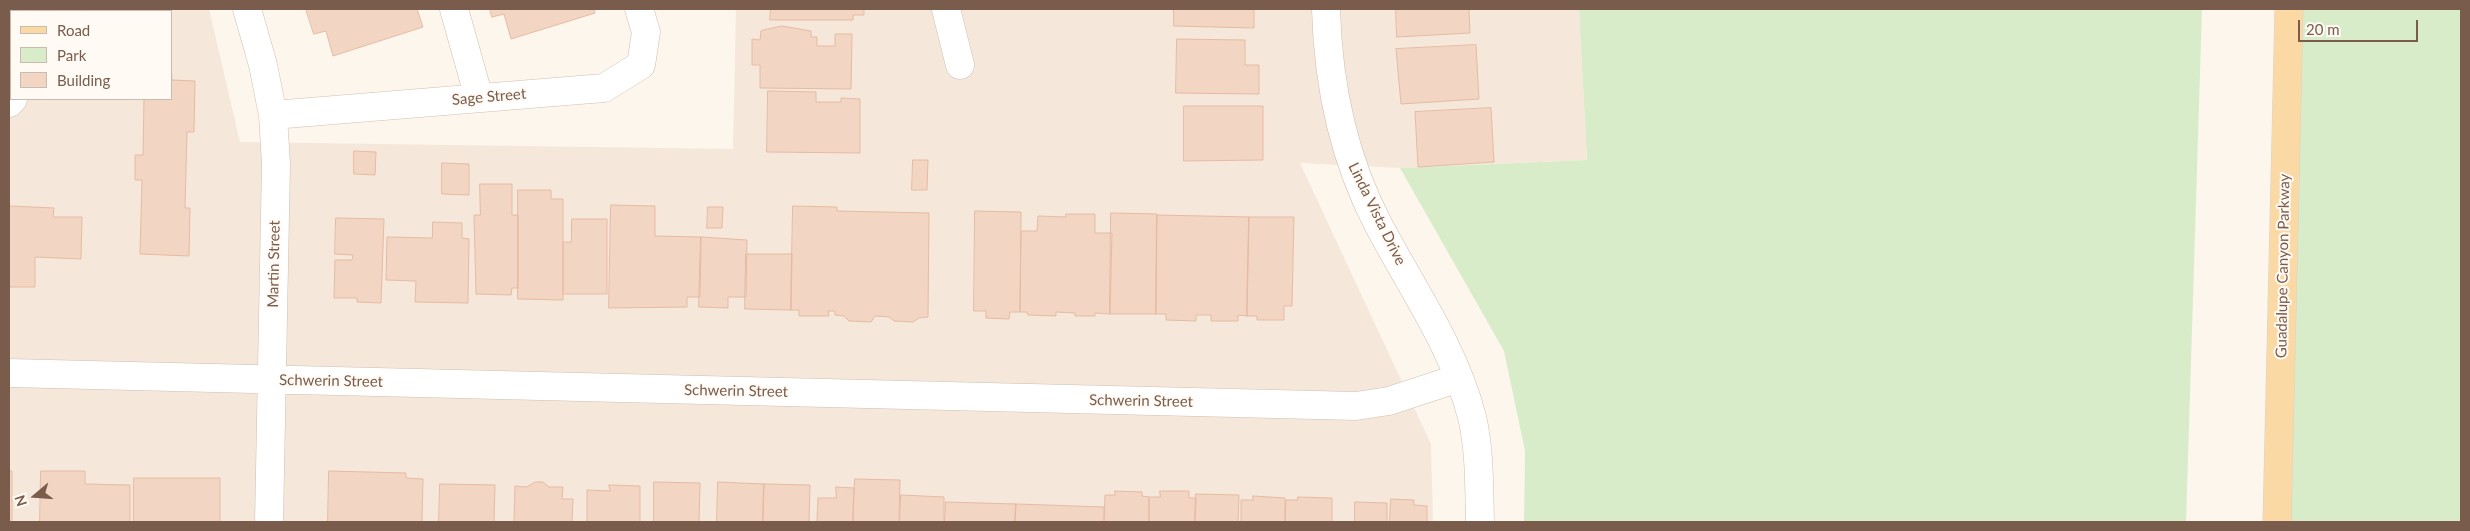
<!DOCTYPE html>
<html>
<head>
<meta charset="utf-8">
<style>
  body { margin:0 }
  #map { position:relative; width:2470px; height:531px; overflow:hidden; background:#fdf6ec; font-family:Lato,sans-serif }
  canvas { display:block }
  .frame { position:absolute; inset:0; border:10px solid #7a5c4d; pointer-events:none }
  .legend { position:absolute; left:10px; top:10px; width:162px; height:90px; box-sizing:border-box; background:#fffaf3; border:1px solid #cabbb1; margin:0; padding:6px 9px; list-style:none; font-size:15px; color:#7a5c4d }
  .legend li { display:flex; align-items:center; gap:10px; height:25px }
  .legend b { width:25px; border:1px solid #cabbb1 }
  .north { position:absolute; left:10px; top:471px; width:50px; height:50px; -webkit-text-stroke:4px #fffaf3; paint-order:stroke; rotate:252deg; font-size:14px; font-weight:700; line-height:20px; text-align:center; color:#7a5c4d }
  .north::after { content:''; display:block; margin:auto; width:18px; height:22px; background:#7a5c4d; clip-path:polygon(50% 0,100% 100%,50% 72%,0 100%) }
  .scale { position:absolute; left:2298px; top:20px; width:120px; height:22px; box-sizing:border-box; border:2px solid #7a5c4d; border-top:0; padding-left:6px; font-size:15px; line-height:18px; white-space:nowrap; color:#7a5c4d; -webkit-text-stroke:4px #fffaf3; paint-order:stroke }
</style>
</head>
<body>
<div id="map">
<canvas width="2470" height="531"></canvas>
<div class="frame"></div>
<ul class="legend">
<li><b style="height:6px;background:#fbd9a5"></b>Road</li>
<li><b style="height:14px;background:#d8ecc9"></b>Park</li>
<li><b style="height:14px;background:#f3d5c3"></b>Building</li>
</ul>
<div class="north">N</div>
<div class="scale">20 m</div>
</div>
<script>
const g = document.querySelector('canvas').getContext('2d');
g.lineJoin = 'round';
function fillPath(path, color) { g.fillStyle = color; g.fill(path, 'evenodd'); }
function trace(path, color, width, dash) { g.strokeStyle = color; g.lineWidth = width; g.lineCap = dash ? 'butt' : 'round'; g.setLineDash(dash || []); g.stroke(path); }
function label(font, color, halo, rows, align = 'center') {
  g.font = font + ' Lato,sans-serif'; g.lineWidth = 4; g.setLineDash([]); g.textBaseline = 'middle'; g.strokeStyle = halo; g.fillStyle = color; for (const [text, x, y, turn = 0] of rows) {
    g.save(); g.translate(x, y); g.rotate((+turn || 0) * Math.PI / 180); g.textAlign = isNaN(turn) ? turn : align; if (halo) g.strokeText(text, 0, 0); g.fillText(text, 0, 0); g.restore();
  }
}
fillPath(new Path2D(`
  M 9,9 L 209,9 L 240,142 L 733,149 L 736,9 L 1579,9 L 1587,160 L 1400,168 L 1300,163 L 1431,444 L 1433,522 L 9,522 ZM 11,11 L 171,11 L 171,99 L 11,99 Z`), '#f5e8da');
fillPath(new Path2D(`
  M 1579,9 L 2202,9 L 2186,522 L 1524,522 L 1525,451 L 1504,351 L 1400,168 L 1587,160 Z
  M 2289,9 L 2461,9 L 2461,522 L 2277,522 Z`), '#d8ecc9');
const building = new Path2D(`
  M 306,9 L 417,9 L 423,27 L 333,56 L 326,31 L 314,34 Z
  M 490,9 L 594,9 L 595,13 L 511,39 L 504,14 L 492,17 Z
  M 771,9 L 864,9 L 864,15 L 853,15 L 853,20 L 770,20 Z
  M 1174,9 L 1254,9 L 1254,28 L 1174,26 Z
  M 1396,9 L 1469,9 L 1470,33 L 1397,37 Z
  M 782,26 L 811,31 L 811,37 L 817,37 L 817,46 L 835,46 L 835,34 L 852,34 L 851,89 L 760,88 L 760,65 L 752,65 L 752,39 L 760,40 L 761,31 Z
  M 1177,39 L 1245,40 L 1245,65 L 1259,65 L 1259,94 L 1176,93 Z
  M 1476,45 L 1479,99 L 1401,104 L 1396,49 Z
  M 171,63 L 172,80 L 195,81 L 194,132 L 187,132 L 185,208 L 190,208 L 189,256 L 140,254 L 142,180 L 135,180 L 135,155 L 143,155 L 144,99 L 171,99 Z
  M 768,91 L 816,92 L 816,102 L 841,102 L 841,98 L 860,99 L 860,153 L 767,152 Z
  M 1184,106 L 1263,106 L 1263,160 L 1184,161 Z
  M 1491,108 L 1494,162 L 1418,167 L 1415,112 Z
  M 354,151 L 376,152 L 375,175 L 354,174 Z
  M 913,160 L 928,160 L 927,190 L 912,190 Z
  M 442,163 L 469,164 L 469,195 L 442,194 Z
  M 480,184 L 512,184 L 512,215 L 518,215 L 518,288 L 512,288 L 511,295 L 476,294 L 474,215 L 480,215 Z
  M 518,190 L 551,190 L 551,199 L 563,199 L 563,300 L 518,299 Z
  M 611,205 L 655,206 L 655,236 L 701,237 L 700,297 L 687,297 L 687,307 L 609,308 Z
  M 9,206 L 54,208 L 53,217 L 82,217 L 81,259 L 35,257 L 35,287 L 9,287 Z
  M 793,206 L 837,207 L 837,211 L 929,213 L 928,317 L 919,318 L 913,322 L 894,321 L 889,317 L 875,316 L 871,322 L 849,321 L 844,316 L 835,315 L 835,311 L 828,311 L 829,316 L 799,316 L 799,310 L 791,310 Z
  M 708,207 L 723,207 L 722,228 L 707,228 Z
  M 975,211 L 1021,212 L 1020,312 L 1010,312 L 1009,319 L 986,318 L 986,311 L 974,311 Z
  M 1111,213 L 1157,214 L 1156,314 L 1110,314 Z
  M 1066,214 L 1095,214 L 1095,233 L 1112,233 L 1110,314 L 1095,313 L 1095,316 L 1075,316 L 1075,313 L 1056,312 L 1056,316 L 1028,315 L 1027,312 L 1020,312 L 1021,231 L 1037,231 L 1038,216 L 1066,217 Z
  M 1157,215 L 1249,217 L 1247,316 L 1238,315 L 1238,321 L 1211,321 L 1211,315 L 1196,315 L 1196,321 L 1166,320 L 1166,314 L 1156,314 Z
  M 1249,217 L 1294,217 L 1292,306 L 1284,306 L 1284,320 L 1257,320 L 1257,316 L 1247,316 Z
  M 336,218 L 384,219 L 381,303 L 357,302 L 357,298 L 334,298 L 335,260 L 352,260 L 353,255 L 335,254 Z
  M 572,219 L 607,219 L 607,294 L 563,294 L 563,242 L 571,242 Z
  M 433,222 L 462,223 L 462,238 L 469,239 L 468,303 L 415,302 L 416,281 L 386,280 L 387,237 L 432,238 Z
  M 701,237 L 747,240 L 746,297 L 728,297 L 728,308 L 699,307 Z
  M 746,254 L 792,254 L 791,310 L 745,309 Z
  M 9,471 L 12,471 L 12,522 L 9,522 Z
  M 41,471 L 85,471 L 85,484 L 130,485 L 130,522 L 40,522 Z
  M 329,471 L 406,473 L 406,478 L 423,479 L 422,522 L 328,522 Z
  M 134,478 L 220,478 L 220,522 L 134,522 Z
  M 855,479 L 900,480 L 899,522 L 853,522 Z
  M 536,482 L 543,482 L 549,487 L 563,487 L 562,499 L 573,499 L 572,522 L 514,522 L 515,486 L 526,487 Z
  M 654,482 L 700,483 L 699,522 L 654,522 Z
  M 718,482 L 764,484 L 763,522 L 717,522 Z
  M 440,484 L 495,485 L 494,522 L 439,522 Z
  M 764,484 L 810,485 L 809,522 L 763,522 Z
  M 609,485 L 640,486 L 640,522 L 587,522 L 587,490 L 610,491 Z
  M 836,487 L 854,488 L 853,522 L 817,522 L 818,498 L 836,498 Z
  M 1115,491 L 1142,492 L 1142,496 L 1149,497 L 1149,522 L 1104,522 L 1105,495 L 1115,495 Z
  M 1160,491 L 1189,491 L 1189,498 L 1196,498 L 1195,522 L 1149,522 L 1149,497 L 1160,497 Z
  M 1196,494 L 1239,495 L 1238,522 L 1195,522 Z
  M 901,495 L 944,497 L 944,522 L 900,522 Z
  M 1253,496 L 1285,498 L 1285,522 L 1241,522 L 1241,500 L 1253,500 Z
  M 1298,497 L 1332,498 L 1332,522 L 1285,522 L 1286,500 L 1297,500 Z
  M 1391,499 L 1414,500 L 1414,505 L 1427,506 L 1427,522 L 1390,522 Z
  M 946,502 L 1016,504 L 1015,522 L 945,522 Z
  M 1355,502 L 1387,503 L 1387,522 L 1355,522 Z
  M 1016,504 L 1104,507 L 1104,522 L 1015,522 Z`);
fillPath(building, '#f3d5c3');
trace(building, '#e6bba3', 1);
const minor = new Path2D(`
  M 28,9 L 29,11
  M 247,9 L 263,65 L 273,115 L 276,164 L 269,522
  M 454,9 L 479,98
  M 946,9 L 960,65
  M 1326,9 C 1328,84 1343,157 1378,224 C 1411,287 1454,347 1472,417 C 1480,451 1479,488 1480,522
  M 9,103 L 13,99
  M 273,115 L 604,88 L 641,65 L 646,32 L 639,9
  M 9,373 L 1356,406 L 1389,401 L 1459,378`);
const major = new Path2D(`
  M 2277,522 L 2289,9`);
trace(minor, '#d1beb0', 29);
trace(major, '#dad1cd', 29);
trace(minor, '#fff', 28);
trace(major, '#fbd9a5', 28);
label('15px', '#7a5c4d', '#fffaf3', [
  ["Sage Street",489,97,-5],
  ["Linda Vista Drive",1377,214,64],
  ["Martin Street",274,264,-89],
  ["Guadalupe Canyon Parkway",2283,266,-89],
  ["Schwerin Street",331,381,1],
  ["Schwerin Street",736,391,1],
  ["Schwerin Street",1141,401,1]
]);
</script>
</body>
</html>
